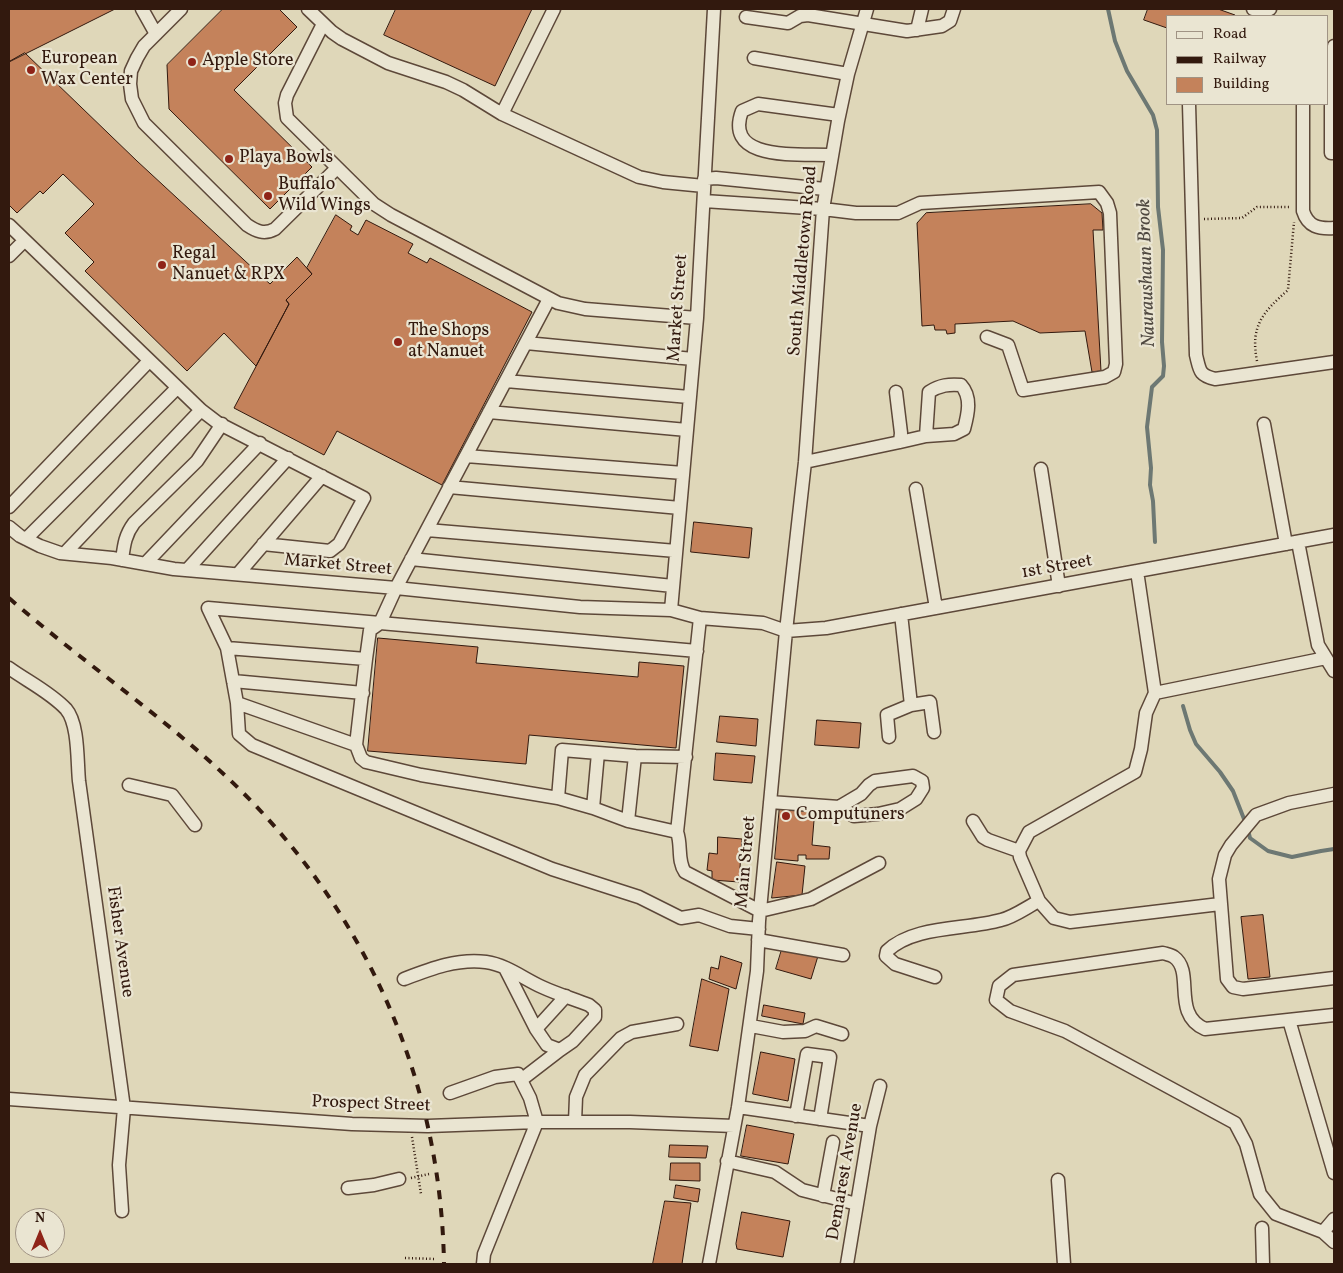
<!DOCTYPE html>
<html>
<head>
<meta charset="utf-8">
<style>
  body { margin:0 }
  #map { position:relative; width:1343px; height:1273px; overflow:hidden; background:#dfd7b9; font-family:Vollkorn,serif }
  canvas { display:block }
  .frame { position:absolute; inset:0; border:10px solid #32190e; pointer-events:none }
  .legend { position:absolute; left:1166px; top:15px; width:162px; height:90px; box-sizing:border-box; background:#eae5d2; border:1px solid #a09384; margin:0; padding:6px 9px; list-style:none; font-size:15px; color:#32190e }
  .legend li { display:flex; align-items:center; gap:10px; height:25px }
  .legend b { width:25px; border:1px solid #a09384 }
  .north { position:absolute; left:15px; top:1208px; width:50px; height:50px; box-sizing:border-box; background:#eae5d2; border:1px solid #a09384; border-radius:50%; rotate:0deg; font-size:14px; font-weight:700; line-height:20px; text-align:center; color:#32190e }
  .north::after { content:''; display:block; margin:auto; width:18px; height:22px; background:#8f2418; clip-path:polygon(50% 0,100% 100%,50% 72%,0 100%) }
</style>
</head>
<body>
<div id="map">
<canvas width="1343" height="1273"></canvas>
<div class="frame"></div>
<ul class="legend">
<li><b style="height:6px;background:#eae5d2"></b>Road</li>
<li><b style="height:6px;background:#32190e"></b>Railway</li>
<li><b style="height:14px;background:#c4825b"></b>Building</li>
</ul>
<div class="north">N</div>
</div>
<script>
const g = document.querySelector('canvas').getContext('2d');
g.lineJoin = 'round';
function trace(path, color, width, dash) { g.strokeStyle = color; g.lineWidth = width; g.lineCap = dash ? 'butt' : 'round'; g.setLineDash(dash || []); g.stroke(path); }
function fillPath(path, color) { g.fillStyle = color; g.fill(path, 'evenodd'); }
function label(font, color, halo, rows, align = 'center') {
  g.font = font + ' Vollkorn,serif'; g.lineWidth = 4.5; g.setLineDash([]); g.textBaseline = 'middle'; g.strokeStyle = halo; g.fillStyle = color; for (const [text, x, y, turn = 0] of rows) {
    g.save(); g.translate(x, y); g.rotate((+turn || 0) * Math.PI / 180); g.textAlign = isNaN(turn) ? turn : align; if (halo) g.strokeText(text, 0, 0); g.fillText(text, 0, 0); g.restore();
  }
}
trace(new Path2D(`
  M 1108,9 L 1115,41 L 1127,71 L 1153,115 L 1157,130 L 1158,207 L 1163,250 L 1162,342 L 1164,366 L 1163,376 L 1152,387 L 1147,427 L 1151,468 L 1150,485 L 1153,501 L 1155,542
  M 1183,706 L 1190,730 L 1196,744 L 1220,772 L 1233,791 L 1246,824
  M 1248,830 L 1250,838 L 1268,851 L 1292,857 L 1321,851 L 1334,849`), '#6d7873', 4);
const building = new Path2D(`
  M 9,9 L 115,9 L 9,62 Z
  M 223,9 L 279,9 L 297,27 L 234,90 L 312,167 L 270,209 L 169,109 L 167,65 Z
  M 396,9 L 532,9 L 495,86 L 384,35 Z
  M 1148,9 L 1218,9 L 1235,15 L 1234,16 L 1167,16 L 1167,28 L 1144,20 Z
  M 25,53 L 137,161 L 270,284 L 297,257 L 312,274 L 286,300 L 289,304 L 256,366 L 224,333 L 187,371 L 85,271 L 94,262 L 65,233 L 94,204 L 63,174 L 43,194 L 40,191 L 17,213 L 9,205 L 9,62 Z
  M 1091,204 L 1102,213 L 1103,230 L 1093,230 L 1101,371 L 1092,372 L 1085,331 L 1040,333 L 1013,321 L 955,324 L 955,333 L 947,334 L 946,330 L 935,330 L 934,325 L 922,326 L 917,223 L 926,213 Z
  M 336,215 L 352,226 L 350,230 L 358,235 L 366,220 L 413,244 L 408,253 L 427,263 L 430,258 L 532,312 L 442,485 L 337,431 L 324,455 L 234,408 L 289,304 L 286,300 L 312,274 L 307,268 Z
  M 694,522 L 752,528 L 749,558 L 691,552 Z
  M 378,638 L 478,647 L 476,663 L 638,677 L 639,662 L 684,666 L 676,748 L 529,735 L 526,764 L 368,751 Z
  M 720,716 L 758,719 L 756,746 L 717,742 Z
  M 817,720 L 861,723 L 859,748 L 815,745 Z
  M 716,753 L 755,756 L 752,783 L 714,780 Z
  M 780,805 L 815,808 L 812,845 L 830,847 L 829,859 L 806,859 L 806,855 L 798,855 L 798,861 L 775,859 Z
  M 718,837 L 742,839 L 739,882 L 712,880 L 712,871 L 707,870 L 709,853 L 717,854 Z
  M 777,862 L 805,866 L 802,895 L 772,898 Z
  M 1263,915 L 1270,977 L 1248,979 L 1241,917 Z
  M 783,946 L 818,956 L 811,979 L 776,969 Z
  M 721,956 L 742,963 L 736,989 L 709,979 L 711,967 L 718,969 Z
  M 702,979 L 729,989 L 718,1051 L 690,1046 Z
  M 764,1005 L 805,1013 L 803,1024 L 762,1016 Z
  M 761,1052 L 795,1059 L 788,1101 L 753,1094 Z
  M 747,1125 L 794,1134 L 788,1164 L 741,1156 Z
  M 670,1145 L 708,1146 L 706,1158 L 669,1157 Z
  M 671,1163 L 700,1163 L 700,1181 L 670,1180 Z
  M 676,1185 L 700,1189 L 698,1202 L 674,1198 Z
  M 665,1201 L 691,1203 L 682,1264 L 653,1264 Z
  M 742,1212 L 790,1221 L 783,1257 L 737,1249 L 736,1244 Z`);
fillPath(building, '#c4825b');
trace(building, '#32190e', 1);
const minor = new Path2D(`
  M 142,9 L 156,34
  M 181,9 L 144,46 L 137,58 L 131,71 L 130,84 L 132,99 L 144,123 L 247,225 C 256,231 264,235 275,229 L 337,168
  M 308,9 L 332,32 L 342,39 L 388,63 L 446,82 L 463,90 L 502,114 L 639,177 L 663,182 L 704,186
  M 1253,9 L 1264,11 L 1270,9
  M 746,17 L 788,23 L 800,16 L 808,15 L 907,31 L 942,26 L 950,21 L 954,9
  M 323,24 L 287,95 L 285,103 L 287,118 L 374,204 L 391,215 L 558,303 L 585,309 L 697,318
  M 917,30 L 922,9
  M 1334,46 L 1331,100 L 1331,153 L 1334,153
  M 754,58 L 848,74
  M 1189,104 L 1196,355 C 1200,371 1199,375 1215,379 L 1334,362
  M 1303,104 L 1303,211 C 1308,227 1319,229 1334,228
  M 502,114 L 554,9
  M 831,155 C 802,153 723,163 742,111 L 758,104 L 839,115
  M 704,179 L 716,178 L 825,189
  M 704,201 L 823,209 L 856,213 L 898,213 L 920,203 L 1099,192 L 1107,203 L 1110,213 L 1116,364 L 1114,372 L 1105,377 L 1023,390 L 1008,345 L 987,337
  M 9,225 L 201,410 L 218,423 L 364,498 L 339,544 L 330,551 L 263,544
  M 9,256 L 24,241
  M 549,299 L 396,588 L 380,623 L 697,651
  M 526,343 L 693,359
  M 506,381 L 689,397
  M 489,412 L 687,430
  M 1264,424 L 1286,544
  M 900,442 L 926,436 L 954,434 L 964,429 C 968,414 972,397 961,385 C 949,384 940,385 929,392 L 926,436
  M 466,456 L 683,473
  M 805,462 L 900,442 L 901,433 L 896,392
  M 1041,469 L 1059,586
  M 449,487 L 680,508
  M 916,489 L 936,608
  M 9,507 L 149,361
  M 9,527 L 20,536 L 40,546 L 60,553 L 112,558 L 174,569 L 396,588 L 580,607 L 671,610 L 700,618 L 763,623 L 786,631 L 826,628 L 1334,535
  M 427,530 L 676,551
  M 26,539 L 177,388
  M 1298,542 L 1318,645 L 1334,671
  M 65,553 L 201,410
  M 411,559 L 673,586
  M 122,560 C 124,545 125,535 134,523 L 197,461 L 222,424
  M 145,564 L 260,443
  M 187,570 L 288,458
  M 1137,571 L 1155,693 L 1146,713 L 1141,749 L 1135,772 L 1029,832 L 1019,851 L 1020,857 L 1039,901 L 1054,918 L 1070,922 L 1220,904
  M 238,574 L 322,476
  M 671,610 L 697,318 L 714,9
  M 901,614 L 911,705
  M 227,648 L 237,703 L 356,745 L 366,659 L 227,648 L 208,608 L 380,623
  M 366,659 L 370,630 L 380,623
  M 9,668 C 27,681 50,692 66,709 C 79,724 77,762 79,781 L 124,1108 L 119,1165 L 122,1211
  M 233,681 L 363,693
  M 1155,693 L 1326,658
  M 237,703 L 239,734 L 252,745 L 552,869 L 639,897 L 681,918 L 699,915 L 730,926 L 759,929
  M 889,737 L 887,715 L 911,705 L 930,702 L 934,732
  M 356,745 L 361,758 L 366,762 L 421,775 L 558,798
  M 686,757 L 635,756 L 562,750 L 558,798 L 593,808 L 628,821 L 677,832 L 700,618
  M 129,785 L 172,795 L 195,825
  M 1334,794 L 1289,803 L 1256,815 L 1231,845 L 1225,855 L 1219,879 L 1227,979 L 1233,987 L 1243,989 L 1334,978
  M 770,802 L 839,807 L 854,816 L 878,814 L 900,809 L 916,799 L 923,788 L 922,781 L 913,776 L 875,781 L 869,785 L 861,794 L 839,807
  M 593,808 L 598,753
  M 628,821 L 635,756
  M 973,821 L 983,837 L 988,840 L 1019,851
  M 677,832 C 682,845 677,861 685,872 L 760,911 L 811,899 L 879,863
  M 758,940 L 843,955
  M 935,977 L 895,964 L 886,956 L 887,951 C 914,925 966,930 1001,920 C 1014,917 1027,907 1039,901
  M 404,979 C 430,969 458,958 486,962 C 507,965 524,979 542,987 C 557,994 574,999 589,1005 L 595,1010 L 595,1017 L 573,1041 L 560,1050 L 547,1045 L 536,1029 L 505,968
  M 1289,1020 L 1334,1173
  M 751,1026 L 783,1032 L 805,1031 L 816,1026 L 842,1034
  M 536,1029 L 566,996
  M 521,1080 L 560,1050
  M 450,1093 L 495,1077 L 518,1074 L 530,1098 L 537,1122 L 484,1254 L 483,1264
  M 9,1099 L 352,1124 L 428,1126 L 537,1122 L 630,1122 L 734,1126
  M 738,1107 L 870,1126
  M 796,1116 L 807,1054 L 830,1057 L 820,1119
  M 575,1122 L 576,1097 L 585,1075 L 621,1038 L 632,1032 L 677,1024
  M 727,1161 L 775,1172 L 802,1190 L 857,1204
  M 1058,1180 L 1064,1264
  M 348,1188 L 374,1185 L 399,1179
  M 823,1196 L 833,1142
  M 1334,1219 L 1323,1232 L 1334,1242
  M 1262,1228 L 1263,1264
  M 1323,1232 L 1276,1214 L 1260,1194 L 1246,1144 L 1235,1123 L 1065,1031 L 1010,1011 L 996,1000 L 999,986 L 1013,975 L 1163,953 C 1166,954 1171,955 1174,957 C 1195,972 1171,1014 1205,1029 L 1334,1015
  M 709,1264 L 738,1107 L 757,971 L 759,921 L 786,631 L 805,462 L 823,209 L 838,121 L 848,74 L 867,9
  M 847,1264 L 870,1126 L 880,1086`);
trace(minor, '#5d4839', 15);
trace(new Path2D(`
  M 1204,219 L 1242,218 L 1257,207 L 1290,207
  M 1257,361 C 1250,326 1263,312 1288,290 L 1294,222
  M 412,1137 L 421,1194
  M 411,1178 L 429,1174
  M 405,1258 L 435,1259`), '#32190e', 2.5, [1, 2.5]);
trace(minor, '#eae5d2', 12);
trace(new Path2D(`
  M 9,598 C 81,661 162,715 231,781 C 365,909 441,1079 444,1264`), '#32190e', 4, [9, 9]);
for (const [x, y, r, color] of [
  [192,62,5,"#8f2418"],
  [31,70,5,"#8f2418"],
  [229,159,5,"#8f2418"],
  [268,196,5,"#8f2418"],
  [162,265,5,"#8f2418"],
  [398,342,5,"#8f2418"],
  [786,816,5,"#8f2418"]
]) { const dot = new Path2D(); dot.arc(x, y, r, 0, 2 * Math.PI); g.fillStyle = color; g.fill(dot); trace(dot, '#eae5d2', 2); }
label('18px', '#32190e', '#eae5d2', [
  ["European",41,60],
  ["Wax Center",41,81],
  ["Apple Store",202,62],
  ["Playa Bowls",239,159],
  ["Buffalo",278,186],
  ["Wild Wings",278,207],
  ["Regal",172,255],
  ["Nanuet & RPX",172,276],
  ["The Shops",408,332],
  ["at Nanuet",408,353],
  ["Computuners",796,816]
], 'left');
label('18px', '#32190e', '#eae5d2', [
  ["South Middletown Road",804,261,-85],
  ["Market Street",679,308,-86],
  ["Market Street",338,566,5],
  ["1st Street",1057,568,-10],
  ["Main Street",747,862,-85],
  ["Fisher Avenue",119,942,82],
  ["Prospect Street",371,1105,2],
  ["Demarest Avenue",846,1172,-80]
]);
label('italic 19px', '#504941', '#eae5d2', [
  ["Nauraushaun Brook",1148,273,-92]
]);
</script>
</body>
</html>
